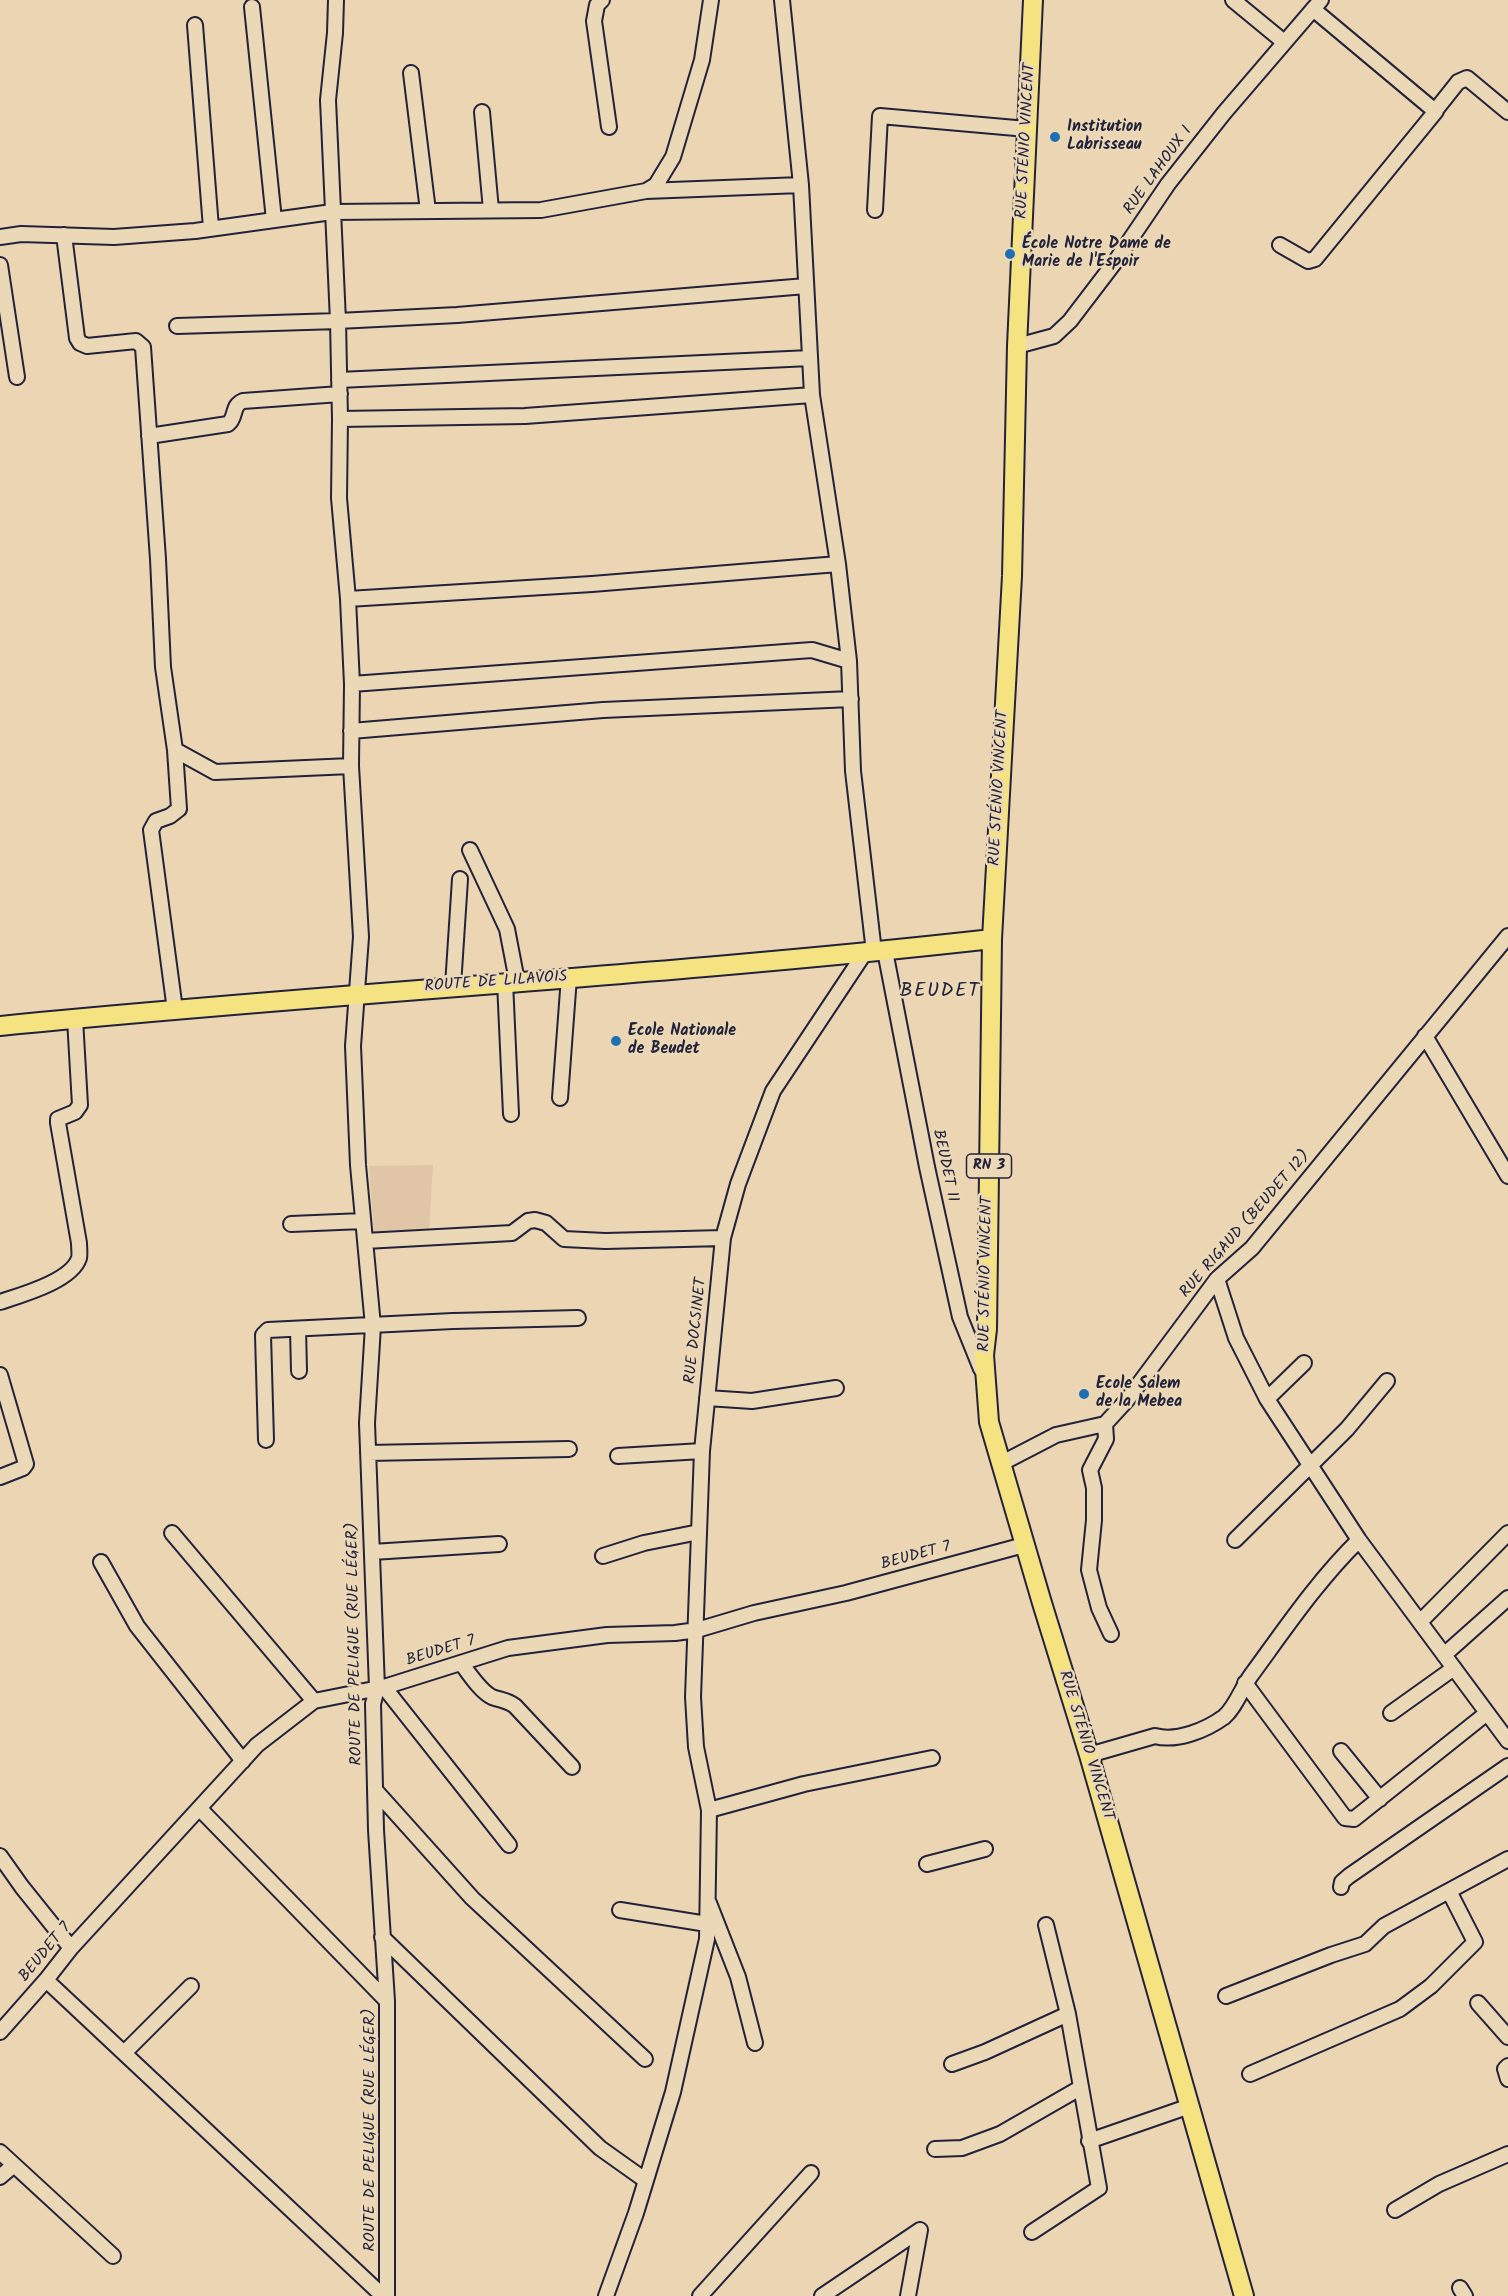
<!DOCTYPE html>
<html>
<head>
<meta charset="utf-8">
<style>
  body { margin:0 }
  canvas { display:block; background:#ecd5b2 }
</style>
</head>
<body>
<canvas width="1508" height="2296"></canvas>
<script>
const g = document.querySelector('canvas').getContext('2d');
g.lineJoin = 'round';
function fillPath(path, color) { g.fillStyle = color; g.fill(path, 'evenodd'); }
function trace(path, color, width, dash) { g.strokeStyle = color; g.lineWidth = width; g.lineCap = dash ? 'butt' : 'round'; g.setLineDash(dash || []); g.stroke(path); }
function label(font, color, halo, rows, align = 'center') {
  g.font = font + ' Kalam,sans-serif'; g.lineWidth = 5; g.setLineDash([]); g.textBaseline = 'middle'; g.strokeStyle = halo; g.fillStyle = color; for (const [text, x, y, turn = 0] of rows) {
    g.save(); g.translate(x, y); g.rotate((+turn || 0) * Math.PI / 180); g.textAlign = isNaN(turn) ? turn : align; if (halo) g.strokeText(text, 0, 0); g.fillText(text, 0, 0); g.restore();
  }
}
fillPath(new Path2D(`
  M 433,1165 L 429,1231 L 374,1235 L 369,1166 Z`), '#e0c6a6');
const minor = new Path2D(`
  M 336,0 L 335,33 L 328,100 L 338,321 L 340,419 L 339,498 L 348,599 L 352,684 L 351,766 L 361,937 L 353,1046 L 358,1165 L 373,1326 L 367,1423 L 377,1688 L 373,1704 L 376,1830 L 387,2001 L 387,2296
  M 602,0 L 597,5 L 594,21 L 609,127
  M 782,0 L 801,185 L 812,395 L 838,564 L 849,661 L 853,771 L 874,952
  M 1233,0 L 1284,42
  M 252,7 L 274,220
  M 1313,9 L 1435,111 L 1458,82 L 1467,78 L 1508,112
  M 195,25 L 211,228
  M 411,73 L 428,211
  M 482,112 L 491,210
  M 646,191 L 801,185
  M 875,210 L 880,116 L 1027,129
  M 64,235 L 77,338 L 80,343 L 87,346 L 136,341 L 143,347 L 158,559 L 163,667 L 175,750 L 179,809 L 170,816 L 156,821 L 151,830 L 175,1010
  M 0,237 L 21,234 L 114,237 L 195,231 L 332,212 L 541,210 L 646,191 L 656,185 L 673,157 L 702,60 L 711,0
  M 1280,245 L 1308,261 L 1315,259 L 1436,111
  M 0,265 L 17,377
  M 177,326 L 338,321 L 457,315 L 806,286
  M 1017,346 L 1054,336 L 1070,321 L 1115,262 L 1168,184 L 1224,113 L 1321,0
  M 339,380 L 810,358
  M 340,419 L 525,416 L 812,395
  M 149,436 L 228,424 C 237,417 231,406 243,401 L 340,394
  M 348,599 L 592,584 L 838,564
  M 352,684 L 812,650 L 849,661
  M 351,731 L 603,710 L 851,699
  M 175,750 L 215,772 L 351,766
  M 470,850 L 507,929 L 517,981
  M 885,951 L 927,1167 L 960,1317 L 981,1369
  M 505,982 L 511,1114
  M 453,986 L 460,879
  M 1425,1036 L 1508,1176
  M 560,1098 L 569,977
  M 291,1224 L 363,1221
  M 365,1241 L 512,1233 L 528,1221 L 535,1220 L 546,1223 L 564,1239 L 605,1241 L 723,1238
  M 1217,1279 L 1236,1338 L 1267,1399 L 1359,1540 L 1508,1741
  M 0,1302 C 21,1295 72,1281 79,1258 C 80,1254 79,1247 79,1243 L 58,1123 L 58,1119 L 75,1112 L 80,1105 L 75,1019
  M 298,1329 L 299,1371
  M 0,1375 L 26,1464 L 23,1468 L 0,1477
  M 707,1398 L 752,1401 L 836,1388
  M 1267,1399 L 1304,1363
  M 1105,1424 L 1106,1439 L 1090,1470 L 1094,1488 L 1094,1520 L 1089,1570 L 1099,1608 L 1111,1634
  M 266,1440 L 263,1335 L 268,1330 L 453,1321 L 578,1318
  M 368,1453 L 569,1449
  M 618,1456 L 702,1451
  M 1002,1463 L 1056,1435 L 1105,1424 L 1127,1400 L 1217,1279 L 1252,1248 L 1508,936
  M 172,1533 L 314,1701
  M 1235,1540 L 1347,1429 L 1387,1381
  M 372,1552 L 499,1544
  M 603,1556 L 644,1543 L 699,1532
  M 101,1562 L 137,1626 L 243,1761
  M 1420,1622 L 1508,1533
  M 1444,1655 L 1508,1598
  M 461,1663 C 469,1673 480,1691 492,1697 C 500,1700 507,1700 515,1706 L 572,1767
  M 1245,1683 L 1345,1818 L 1354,1819 L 1487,1713
  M 384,1687 L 509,1845
  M 1391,1713 L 1454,1668
  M 1341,1751 L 1380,1799
  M 1089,1755 L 1155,1736 C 1177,1742 1206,1730 1224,1717 C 1236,1707 1242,1687 1252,1674 C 1285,1629 1318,1580 1359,1540
  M 375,1790 L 472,1898 L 645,2059
  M 200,1809 L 387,2001
  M 709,1810 L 804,1784 L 932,1758
  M 0,1856 L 22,1887 L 71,1948
  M 927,1864 L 985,1849
  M 1341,1887 L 1342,1882 L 1349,1876 L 1508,1766
  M 709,1903 L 738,1977 L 755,2043
  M 620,1910 L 707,1924
  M 1046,1925 L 1068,2014
  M 382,1937 L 600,2148 L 645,2180
  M 46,1980 L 383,2296
  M 1226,1996 L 1331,1955 L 1365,1944 L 1384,1926 L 1508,1859
  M 1478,2003 L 1508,2037
  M 0,2032 L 46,1980 L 71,1948 L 257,1745 L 314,1701 L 384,1687 L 508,1648 L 607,1635 L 675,1633 L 697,1630 L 754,1613 L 846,1593 L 1024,1545
  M 124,2053 L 191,1986
  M 952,2064 L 985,2052 L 1068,2014 L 1099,2188 L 1032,2232
  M 1508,2066 L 1505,2069 L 1508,2079
  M 1250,2074 L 1400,2009 L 1431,1986 L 1475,1942 L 1449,1891
  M 1089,2141 L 1190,2106
  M 935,2149 L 962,2148 L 1000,2134 L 1080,2088
  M 0,2152 L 113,2256
  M 0,2177 L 14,2165
  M 1395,2210 L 1439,2184 L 1508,2154
  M 1460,2288 L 1465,2296
  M 606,2296 L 636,2213 L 673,2092 L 707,1939 L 709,1810 L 696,1747 L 693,1697 L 702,1451 L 723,1238 L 738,1184 L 773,1091 L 864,954
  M 700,2296 L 811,2173
  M 822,2296 L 920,2230
  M 908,2296 L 920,2230`);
const major = new Path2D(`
  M 1033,0 L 1017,346 L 1012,576 L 992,939 L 987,1329 L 984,1355 L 989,1422 L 1042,1603 L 1089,1755 L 1244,2296
  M 0,1026 C 330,993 662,976 992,939`);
trace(minor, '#22223b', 18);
trace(major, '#22223b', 22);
trace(minor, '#ebd8b6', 14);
trace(major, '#f5e382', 18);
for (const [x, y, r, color] of [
  [1055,137,6,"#1f6fb2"],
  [1010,254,6,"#1f6fb2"],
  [616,1041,6,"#1f6fb2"],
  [1084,1394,6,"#1f6fb2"]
]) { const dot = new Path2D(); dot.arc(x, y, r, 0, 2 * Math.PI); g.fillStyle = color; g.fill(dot); trace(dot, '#ebd8b6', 2); }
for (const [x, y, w] of [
  [989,1166,45]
]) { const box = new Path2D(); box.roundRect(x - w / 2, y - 12, w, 24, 4.5); g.fillStyle = '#ebd8b6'; g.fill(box); trace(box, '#22223b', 1.5); }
label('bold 15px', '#22223b', null, [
  ["RN 3",989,1166]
]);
label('bold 16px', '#22223b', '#ebd8b6', [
  ["Institution",1067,128],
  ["Labrisseau",1067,146],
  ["École Notre Dame de",1022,245],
  ["Marie de l'Espoir",1022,263],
  ["Ecole Nationale",628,1032],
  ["de Beudet",628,1050],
  ["Ecole Salem",1096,1385],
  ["de la Mebea",1096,1403]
], 'left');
label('16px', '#22223b', '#ebd8b6', [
  ["RUE STÉNIO VINCENT",1027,141,-87],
  ["RUE LAHOUX I",1159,171,-54],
  ["RUE STÉNIO VINCENT",1000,788,-87],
  ["ROUTE DE LILAVOIS",496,983,-4],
  ["BEUDET 11",944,1166,78],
  ["RUE RIGAUD (BEUDET 12)",1246,1225,-49],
  ["RUE STÉNIO VINCENT",987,1274,-89],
  ["RUE DOCSINET",697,1331,-84],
  ["BEUDET 7",916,1557,-15],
  ["ROUTE DE PELIGUE (RUE LÉGER)",356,1644,-91],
  ["BEUDET 7",441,1652,-17],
  ["RUE STÉNIO VINCENT",1085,1746,73],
  ["BEUDET 7",46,1953,-50],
  ["ROUTE DE PELIGUE (RUE LÉGER)",371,2130,-90]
]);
g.letterSpacing = '1.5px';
label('20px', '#22223b', '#ebd8b6', [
  ["BEUDET",940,993]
]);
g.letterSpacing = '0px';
</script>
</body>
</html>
